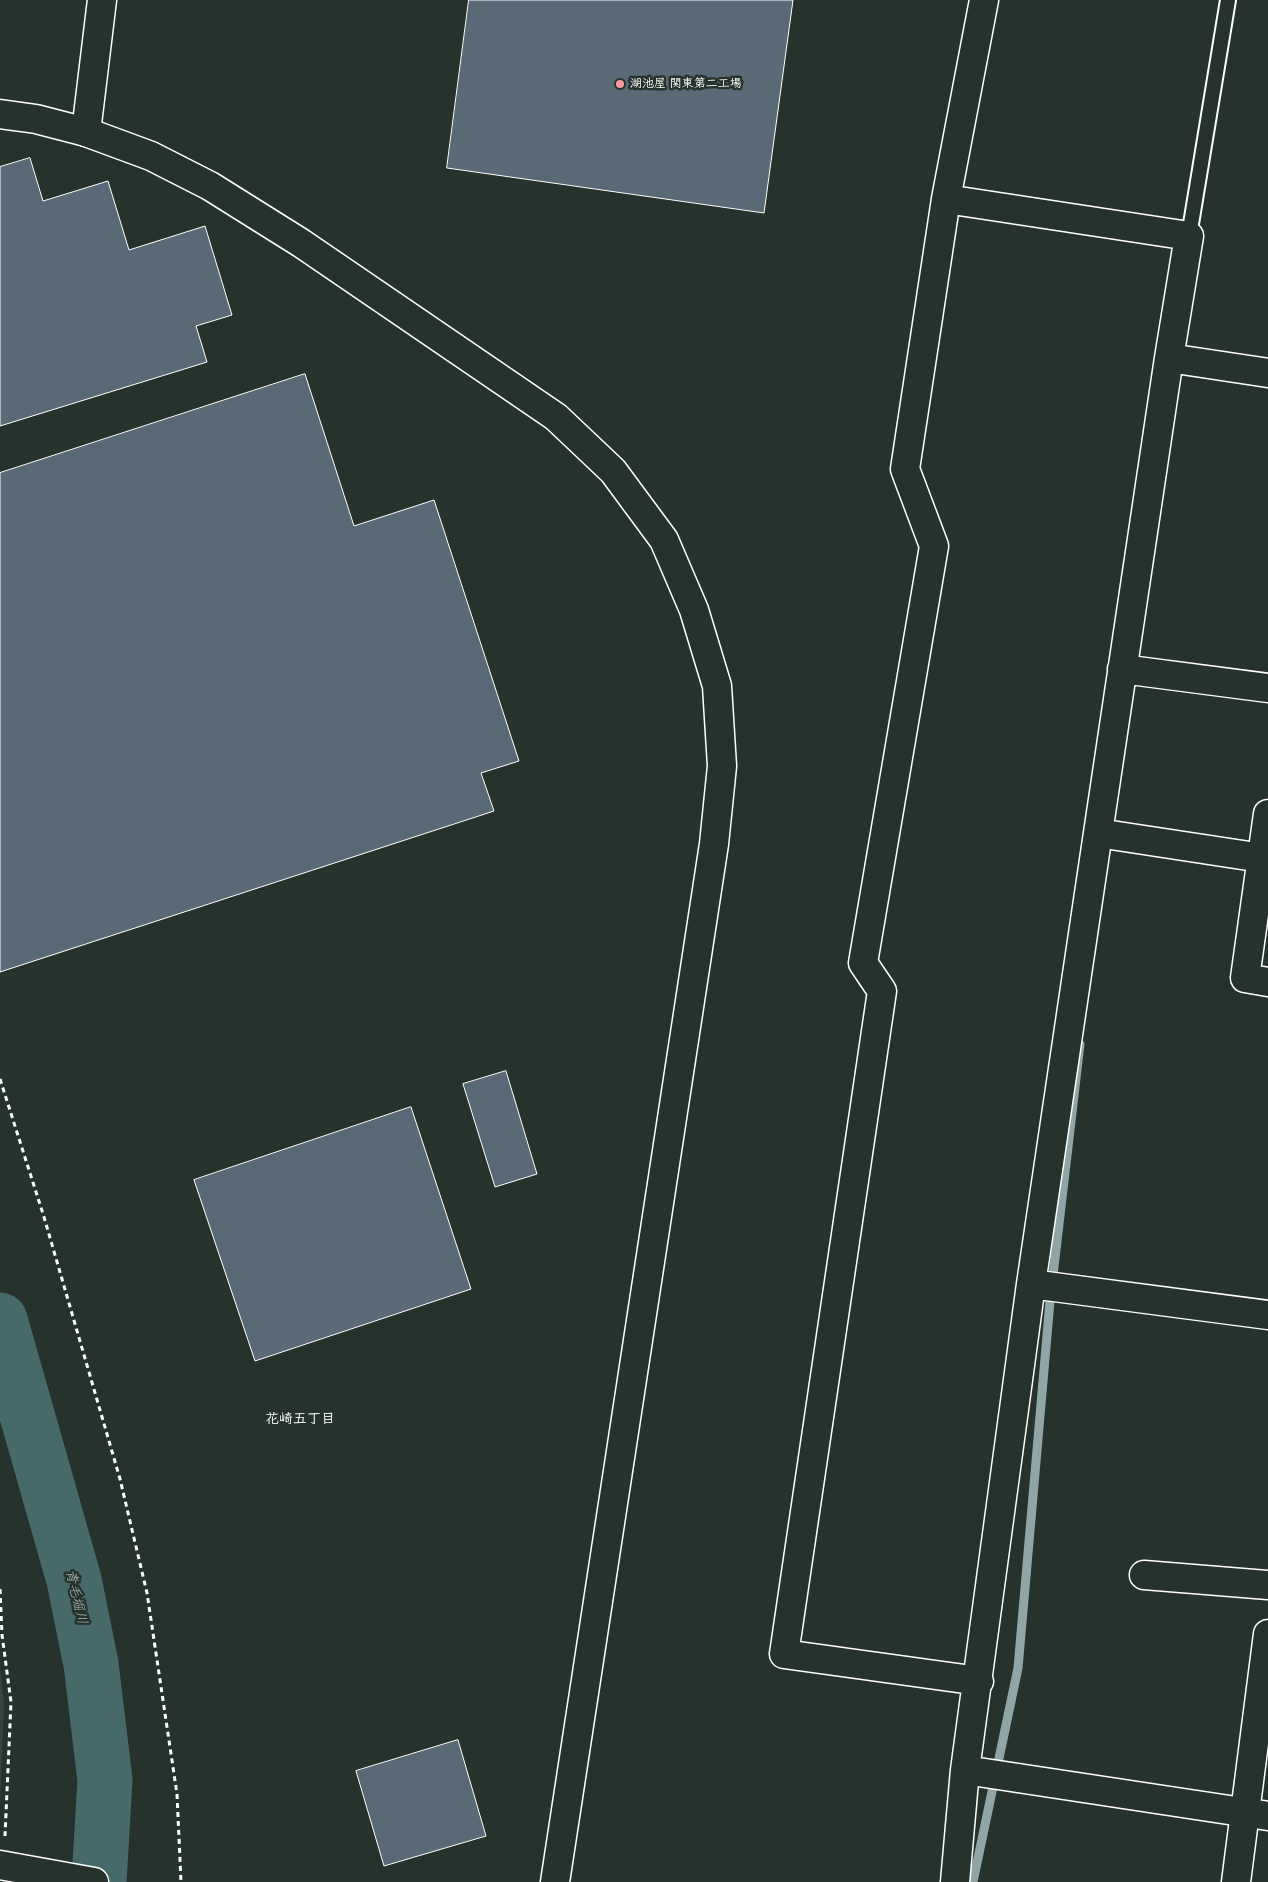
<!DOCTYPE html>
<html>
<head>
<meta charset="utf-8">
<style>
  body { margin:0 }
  canvas { display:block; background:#26332d }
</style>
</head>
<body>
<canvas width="1268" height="1882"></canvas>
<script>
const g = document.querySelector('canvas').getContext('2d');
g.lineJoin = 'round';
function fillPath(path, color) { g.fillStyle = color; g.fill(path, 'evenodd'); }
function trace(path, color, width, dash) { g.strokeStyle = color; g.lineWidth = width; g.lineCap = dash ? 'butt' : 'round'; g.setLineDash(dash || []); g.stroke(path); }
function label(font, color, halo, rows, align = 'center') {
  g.font = font + ' "Playpen Sans","Klee One",sans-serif'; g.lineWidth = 5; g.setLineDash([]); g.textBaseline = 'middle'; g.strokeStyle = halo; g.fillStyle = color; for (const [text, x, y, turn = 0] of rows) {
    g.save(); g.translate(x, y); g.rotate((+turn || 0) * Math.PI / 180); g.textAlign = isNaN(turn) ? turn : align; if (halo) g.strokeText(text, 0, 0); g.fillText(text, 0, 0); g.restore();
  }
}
fillPath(new Path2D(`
  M 0,1669 L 4,1703 L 0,1804 Z`), '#354343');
trace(new Path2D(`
  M 973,1882 L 1018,1668 L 1050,1301 L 1080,1044`), '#90a6a6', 9);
trace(new Path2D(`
  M 0,1320 L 74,1580 L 91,1664 L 105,1780 L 99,1882`), '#466a6a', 55);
const building = new Path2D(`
  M 469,0 L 793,0 L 764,213 L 447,168 Z
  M 30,158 L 43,201 L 108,181 L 129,250 L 205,226 L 232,315 L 196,326 L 207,362 L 0,426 L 0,167 Z
  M 305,374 L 354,526 L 434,500 L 519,761 L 481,773 L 494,811 L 0,972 L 0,473 Z
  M 506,1071 L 537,1174 L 495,1187 L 463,1084 Z
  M 411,1107 L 471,1289 L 255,1361 L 194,1180 Z
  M 458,1740 L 486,1836 L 384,1866 L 356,1771 Z`);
fillPath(building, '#596976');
trace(building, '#fff', 1);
const service = new Path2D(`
  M 1189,236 L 1228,0`);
const minor = new Path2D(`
  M 86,132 L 102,0
  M 946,199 L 984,0
  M 1169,358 L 1268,373
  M 1122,669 L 1268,688
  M 1268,814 L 1245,978 L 1268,982
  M 1031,1284 L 1268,1315
  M 1144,1575 L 1268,1585
  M 979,1681 L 784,1654 L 882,991 L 863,963 L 934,546 L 905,469 L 946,199 L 1189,236 L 1169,358 L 1098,833
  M 965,1770 L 1268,1816
  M 955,1882 L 965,1770 L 1031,1284 L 1098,833 L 1268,859
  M 1236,1882 L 1268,1634`);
const tertiary = new Path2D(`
  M 0,114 L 36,119 L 86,132 L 151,156 L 210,186 L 301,243 L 556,417 L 613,471 L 664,540 L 694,610 L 717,686 L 722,766 L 714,844 L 555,1882
  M 0,1865 L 94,1882`);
trace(service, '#fff', 18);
trace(minor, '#fff', 31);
trace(tertiary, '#fff', 31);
trace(new Path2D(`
  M 0,1079 L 44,1217 L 120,1479 L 147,1593 L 177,1794 L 181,1882
  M 0,1589 L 2,1635 L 11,1702 L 5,1836`), '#fff', 3, [5, 4]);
trace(service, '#26332d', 14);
trace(minor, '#26332d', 28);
trace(tertiary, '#26332d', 28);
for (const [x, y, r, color] of [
  [620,84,5,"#ff9aa2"]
]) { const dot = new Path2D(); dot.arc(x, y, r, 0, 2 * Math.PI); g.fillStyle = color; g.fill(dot); trace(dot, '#26332d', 2); }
label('bold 12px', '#fff', '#26332d', [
  ["湖池屋 関東第二工場",630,84]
], 'left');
label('bold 14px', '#fff', '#26332d', [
  ["花崎五丁目",300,1419]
]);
label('italic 14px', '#acbcbc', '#26332d', [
  ["青毛堀川",76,1597,77]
]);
</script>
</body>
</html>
